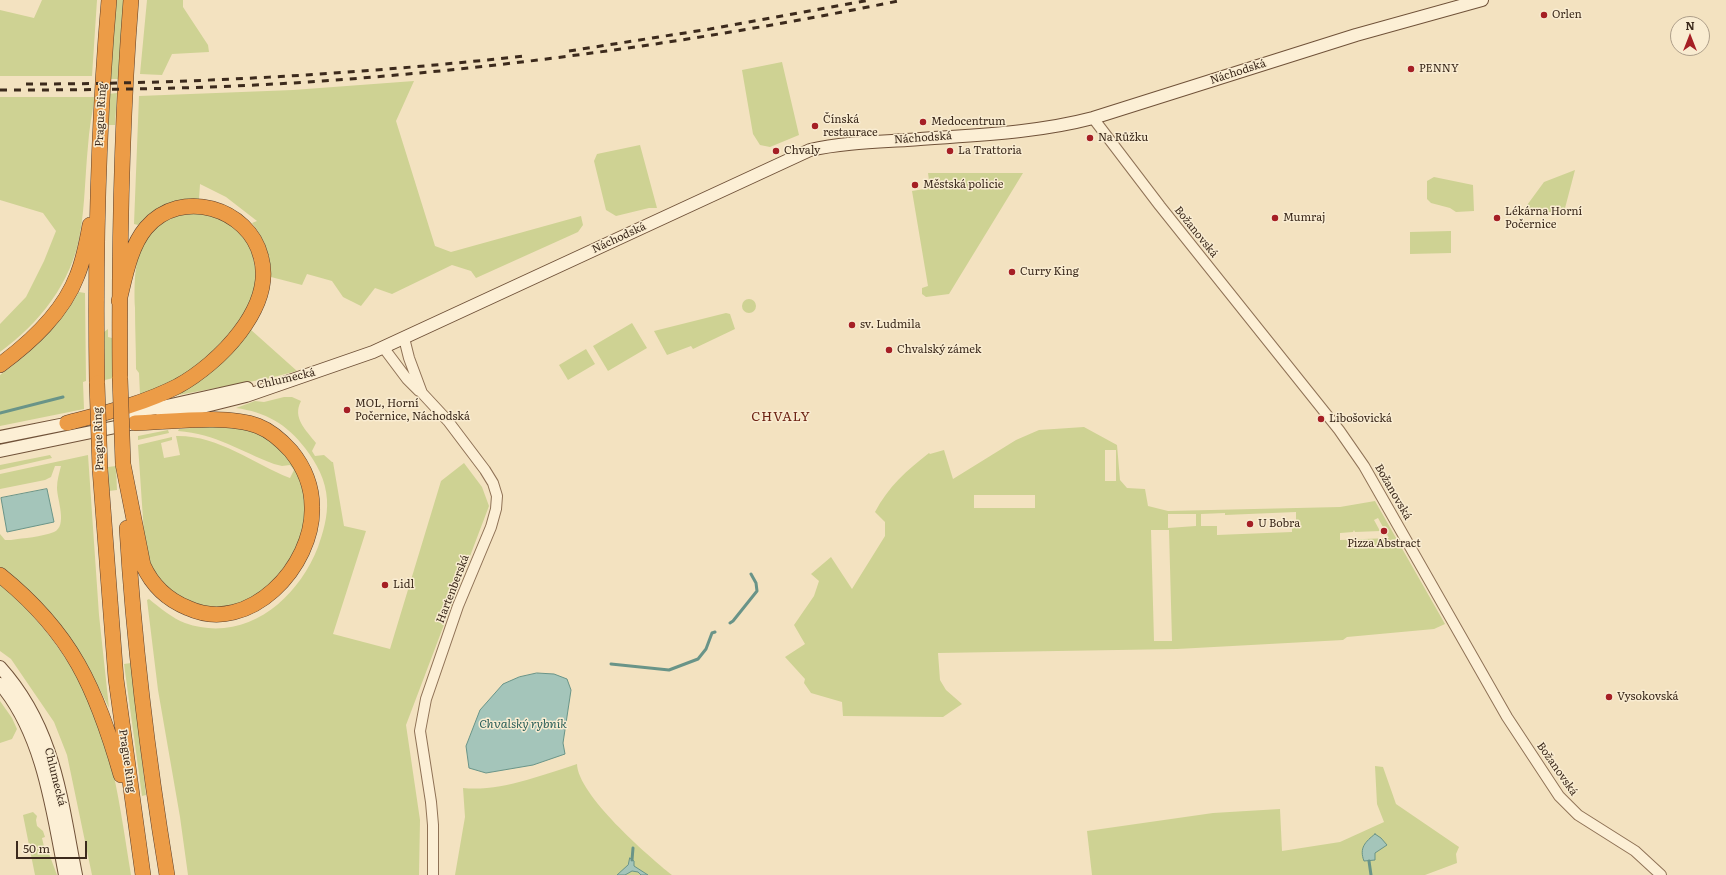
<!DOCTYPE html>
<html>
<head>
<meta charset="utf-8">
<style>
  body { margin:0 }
  #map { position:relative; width:1726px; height:875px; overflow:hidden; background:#f3e2c0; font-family:Literata,serif }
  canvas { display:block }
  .north { position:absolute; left:1670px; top:16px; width:40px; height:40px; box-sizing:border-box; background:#f9ecd1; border:1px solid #ad9e89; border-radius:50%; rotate:0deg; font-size:11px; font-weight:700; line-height:16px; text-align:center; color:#3c2a1c }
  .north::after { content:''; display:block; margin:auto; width:14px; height:18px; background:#a51f25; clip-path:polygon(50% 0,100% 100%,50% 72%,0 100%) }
  .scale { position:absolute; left:16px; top:841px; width:71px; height:18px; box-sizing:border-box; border:2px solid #3c2a1c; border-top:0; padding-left:5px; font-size:12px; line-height:14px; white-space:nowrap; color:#3c2a1c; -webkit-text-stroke:3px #f9ecd1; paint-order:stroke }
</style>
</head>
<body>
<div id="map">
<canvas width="1726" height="875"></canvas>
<div class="north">N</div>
<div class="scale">50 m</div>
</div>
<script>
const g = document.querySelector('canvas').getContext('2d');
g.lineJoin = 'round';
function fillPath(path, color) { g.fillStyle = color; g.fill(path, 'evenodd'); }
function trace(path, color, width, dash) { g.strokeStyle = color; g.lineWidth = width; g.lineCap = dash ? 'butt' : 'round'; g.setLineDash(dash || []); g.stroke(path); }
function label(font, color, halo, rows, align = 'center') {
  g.font = font + ' Literata,serif'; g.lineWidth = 3; g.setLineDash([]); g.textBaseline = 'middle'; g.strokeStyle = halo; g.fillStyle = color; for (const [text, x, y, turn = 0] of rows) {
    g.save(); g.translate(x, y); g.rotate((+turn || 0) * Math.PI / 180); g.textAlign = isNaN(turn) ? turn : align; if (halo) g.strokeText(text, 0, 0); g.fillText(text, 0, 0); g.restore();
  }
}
fillPath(new Path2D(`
  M 42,0 L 97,0 L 92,76 L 0,76 L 0,10 L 34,18 Z
  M 115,0 L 124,0 L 118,79 L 109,79 Z
  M 147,0 L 183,0 L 183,7 L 208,45 L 209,52 L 172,54 L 162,75 L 140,74 Z
  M 782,62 L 799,135 L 770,147 L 760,145 L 753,134 L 742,70 Z
  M 414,81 L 396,121 L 435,246 L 451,252 L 581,216 L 583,225 L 578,232 L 476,278 L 471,271 L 452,265 L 392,294 L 375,288 L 361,306 L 343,297 L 332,281 L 307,274 L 302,285 L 271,277 C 271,257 265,239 252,223 L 257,221 L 226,197 L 200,184 L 199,199 C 176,197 153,208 138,225 L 134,224 L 139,96 L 293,90 Z
  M 117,93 L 115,125 L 109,125 L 108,94 Z
  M 0,97 L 95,97 C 92,113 89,130 88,146 C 85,175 85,205 80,234 C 72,282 39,324 0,352 L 0,324 L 26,297 L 44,261 L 56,231 L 43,213 L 0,200 Z
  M 640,145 L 657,208 L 649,208 L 616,216 L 606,210 L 594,161 L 597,154 Z
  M 1575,170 L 1564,212 L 1522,212 L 1544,182 Z
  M 928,173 L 1023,173 L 949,294 L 926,297 L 922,294 L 922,288 L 928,286 L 912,191 L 930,188 Z
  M 1434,177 L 1473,185 L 1474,211 L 1456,212 L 1450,208 L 1431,203 L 1427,199 L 1427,181 Z
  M 197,212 C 220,217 243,227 251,251 C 256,264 258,281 253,295 C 242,324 211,356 186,373 C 171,382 155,389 140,395 L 139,373 L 136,369 C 136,349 135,329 135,308 C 133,258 138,219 197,212 Z
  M 1451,231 L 1451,253 L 1410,254 L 1410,232 Z
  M 79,292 L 85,293 L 86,381 L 83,382 L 84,409 L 0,426 L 0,375 C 32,352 59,326 79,292 Z
  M742 306a7 7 0 1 1 14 0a7 7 0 1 1-14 0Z
  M 726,313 L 730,314 L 735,329 L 693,349 L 691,346 L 667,355 L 654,331 Z
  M 632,323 L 647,348 L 608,371 L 593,346 Z
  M 108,329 L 108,337 L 112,338 L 113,378 L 105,380 L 104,332 Z
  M 250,329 L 297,371 L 270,378 L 173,396 Z
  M 586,349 L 595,364 L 568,380 L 559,365 Z
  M 284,397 L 292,397 L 301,401 C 292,418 306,430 316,443 L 312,451 L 315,456 L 324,455 L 332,462 L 333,462 L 344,526 L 366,531 L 333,634 L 390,649 L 441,481 L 464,463 L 482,487 L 489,506 L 406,725 L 420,820 L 419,875 L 188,875 L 180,817 L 158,690 L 147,600 L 149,599 C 160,608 172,618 185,623 C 244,644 297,601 318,547 C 323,533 328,516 327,500 C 326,480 317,464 305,448 C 287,424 265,412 236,408 L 255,401 L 264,402 Z
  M 226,425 L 257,431 L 280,447 L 299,473 L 307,510 L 299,543 L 286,565 L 271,583 L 252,599 L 232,606 L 210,608 L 179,597 L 162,582 L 155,572 L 150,562 L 144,534 L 138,445 L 172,437 L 172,440 L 161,443 L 164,458 L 180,455 L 176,436 C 218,435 252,463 290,478 L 294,470 L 290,465 L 282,466 L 274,464 C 240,451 216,434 178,431 L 179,429 Z
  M 1084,427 L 1117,445 L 1120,480 L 1127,488 L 1145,489 L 1148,506 L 1168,511 L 1340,507 L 1375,501 L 1445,624 L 1434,629 L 1347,637 L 1343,640 L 1177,649 L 938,653 L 940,680 L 946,690 L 962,704 L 943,717 L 843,716 L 842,702 L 811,693 L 804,683 L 805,679 L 785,657 L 805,644 L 794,625 L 814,596 L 819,581 L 811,574 L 831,557 L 852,589 L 885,536 L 885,522 L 875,512 C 888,487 907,470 929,453 L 930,454 L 944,450 L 953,479 L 1016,440 L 1039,430 ZM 1105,450 L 1116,450 L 1116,481 L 1105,481 ZM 974,495 L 1035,495 L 1035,508 L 974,508 ZM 1296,512 L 1296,522 L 1292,523 L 1292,532 L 1217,535 L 1217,526 L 1201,526 L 1201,514 L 1225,513 L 1225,515 ZM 1168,514 L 1196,514 L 1196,526 L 1168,528 ZM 1378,518 L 1389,538 L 1340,540 L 1340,533 L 1353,532 L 1354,530 L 1355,532 L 1380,531 L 1374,520 ZM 1151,530 L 1169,530 L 1172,641 L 1154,641 Z
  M 168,430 L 169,433 L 138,440 L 138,436 Z
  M 50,455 L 52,458 L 0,470 L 0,465 Z
  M 88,455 L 99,615 L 109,708 C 83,653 50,602 0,567 L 0,534 L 5,540 L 11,540 C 24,538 41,537 54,532 C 68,526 57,499 57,488 C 57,480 59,474 61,466 L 55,466 L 51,477 L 45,480 L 0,489 L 0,474 Z
  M 116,466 L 117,490 L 109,491 L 108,467 Z
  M 0,584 C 52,629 90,686 108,752 C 119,792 124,834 131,875 L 92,875 L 67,755 L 54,722 L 11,659 L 0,651 Z
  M 131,663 L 146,795 L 142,796 L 124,664 Z
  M 0,701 L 12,718 L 17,729 L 12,739 L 0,743 Z
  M 577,764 C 578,795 647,855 672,875 L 455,875 L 465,817 L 463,788 C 499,792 543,775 577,764 Z
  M 1375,766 L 1383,767 L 1396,804 L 1459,847 L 1456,854 L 1457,863 L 1425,875 L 1092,875 L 1087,831 L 1213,813 L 1280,809 L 1282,851 L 1340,842 L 1384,822 L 1377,804 Z
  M 33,812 L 37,816 L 36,820 L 37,826 L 43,831 L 45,837 L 42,838 L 45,851 L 48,851 L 57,875 L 35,875 L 23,815 Z`), '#ced293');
const water = new Path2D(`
  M 47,489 L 54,522 L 7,532 L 1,498 Z
  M 537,673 L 554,674 L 567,679 L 571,690 L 563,743 L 565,754 L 533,765 L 486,773 L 469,768 L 466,746 L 480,710 L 503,684 L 519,677 Z
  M 1375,834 L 1381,838 L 1387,845 L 1375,853 L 1375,860 L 1364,861 C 1359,848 1365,842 1375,834 Z
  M 630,858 L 634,861 L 634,866 L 648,875 L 641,875 L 638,872 L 632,871 L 625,875 L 617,875 L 628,865 Z`);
fillPath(water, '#a4c5ba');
trace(water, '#699488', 1);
trace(new Path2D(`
  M 0,413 L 63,397
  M 730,623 L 733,621 L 757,591 L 756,583 L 751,574
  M 611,664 L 669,670 L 698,659 L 706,649 L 712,633 L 715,632
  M 632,860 L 633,848
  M 1369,861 L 1371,875`), '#699488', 3);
const tertiary = new Path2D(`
  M 1093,118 L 1160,206 L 1339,430 L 1364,466 L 1507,717 L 1559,796 L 1578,815 L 1635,851 L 1661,875
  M 404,338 L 409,358 L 422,393 L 448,421 L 485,470 L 493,483 L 497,496 L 496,509 L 491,527 L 458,606 L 426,699 L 420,731 L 431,802 L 433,825 L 433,875
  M 383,347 L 407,379 L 419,391`);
const secondary = new Path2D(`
  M 120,414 L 162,407 L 247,388
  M 162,417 L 246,396 L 373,352 L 810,150 C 841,143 875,142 907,140 C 969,135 1032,134 1093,118 L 1356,35 L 1482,0
  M 0,437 L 75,422
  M 0,451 L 130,424
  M 0,667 C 55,728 61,799 76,875
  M 0,684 C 43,734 53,813 65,875`);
const motorway = new Path2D(`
  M 0,365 C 31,342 63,313 77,276 C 84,259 87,242 90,225
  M 120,378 C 119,252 121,126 131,0
  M 97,383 C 95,255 98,127 109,0
  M 67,423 C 105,413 143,404 178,386 C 218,364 275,308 261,257 C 249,208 181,187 146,228 C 130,247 125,277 119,301
  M 123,464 L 143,565 C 152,585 168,600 188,608 C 249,636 314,566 312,507 C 312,486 304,467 291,451 C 282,441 271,431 258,426 C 227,414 169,422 135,423
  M 100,469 L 116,679 L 143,875
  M 127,528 C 134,645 148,760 167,875
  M 0,575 C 72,633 96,688 121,775`);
trace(tertiary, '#8f7256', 12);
trace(secondary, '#705239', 14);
trace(motorway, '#5c3f2b', 16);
trace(tertiary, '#fcefd5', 10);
trace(secondary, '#fcefd5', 12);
trace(motorway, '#ec9c47', 15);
trace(new Path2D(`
  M 569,51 L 710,29 L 870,0
  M 26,84 C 193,84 359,74 525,56
  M 0,90 C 97,90 195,89 292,83 C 498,70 702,41 903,0`), '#3c2a1c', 3, [7, 7]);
const motorwayBridge = new Path2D(`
  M 120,378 L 123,464
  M 97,383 L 100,469`);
trace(motorwayBridge, '#5c3f2b', 16, []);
trace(motorwayBridge, '#ec9c47', 15);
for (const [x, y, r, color] of [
  [1544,15,4,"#a51f25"],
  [1411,69,4,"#a51f25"],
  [923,122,4,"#a51f25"],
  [815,126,4,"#a51f25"],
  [1090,138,4,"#a51f25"],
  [776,151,4,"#a51f25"],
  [950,151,4,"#a51f25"],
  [915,185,4,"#a51f25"],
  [1275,218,4,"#a51f25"],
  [1497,218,4,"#a51f25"],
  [1012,272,4,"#a51f25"],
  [852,325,4,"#a51f25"],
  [889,350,4,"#a51f25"],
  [347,410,4,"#a51f25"],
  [1321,419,4,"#a51f25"],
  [1250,524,4,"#a51f25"],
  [1384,531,4,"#a51f25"],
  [385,585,4,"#a51f25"],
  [1609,697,4,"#a51f25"]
]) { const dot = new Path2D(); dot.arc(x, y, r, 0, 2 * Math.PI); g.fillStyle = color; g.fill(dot); trace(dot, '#f9ecd1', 1.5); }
label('11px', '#3c2a1c', '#f9ecd1', [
  ["Orlen",1552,15],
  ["PENNY",1419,69],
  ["Čínská",823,120],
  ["restaurace",823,133],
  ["Medocentrum",931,122],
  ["Na Růžku",1098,138],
  ["Chvaly",784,151],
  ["La Trattoria",958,151],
  ["Městská policie",923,185],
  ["Lékárna Horní",1505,212],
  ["Počernice",1505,225],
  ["Mumraj",1283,218],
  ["Curry King",1020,272],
  ["sv. Ludmila",860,325],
  ["Chvalský zámek",897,350],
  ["MOL, Horní",355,404],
  ["Počernice, Náchodská",355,417],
  ["Libošovická",1329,419],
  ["U Bobra",1258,524],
  ["Pizza Abstract",1384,544,"center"],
  ["Lidl",393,585],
  ["Vysokovská",1617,697]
], 'left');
label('11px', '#3c2a1c', '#f9ecd1', [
  ["Náchodská",1238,72,-18],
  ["Prague Ring",101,115,-87],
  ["Náchodská",923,138,-4],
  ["Božanovská",1196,232,51],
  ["Náchodská",619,238,-25],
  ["Chlumecká",286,379,-13],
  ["Prague Ring",99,439,-92],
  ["Božanovská",1393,492,60],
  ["Hartenberská",453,589,-69],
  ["Prague Ring",127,761,82],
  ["Božanovská",1557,769,55],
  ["Chlumecká",55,777,76]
]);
label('italic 12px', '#295e58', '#f9ecd1', [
  ["Chvalský rybník",523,724]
]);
g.letterSpacing = '1px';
label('13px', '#6e2516', '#f9ecd1', [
  ["CHVALY",781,417]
]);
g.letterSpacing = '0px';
</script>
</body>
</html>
